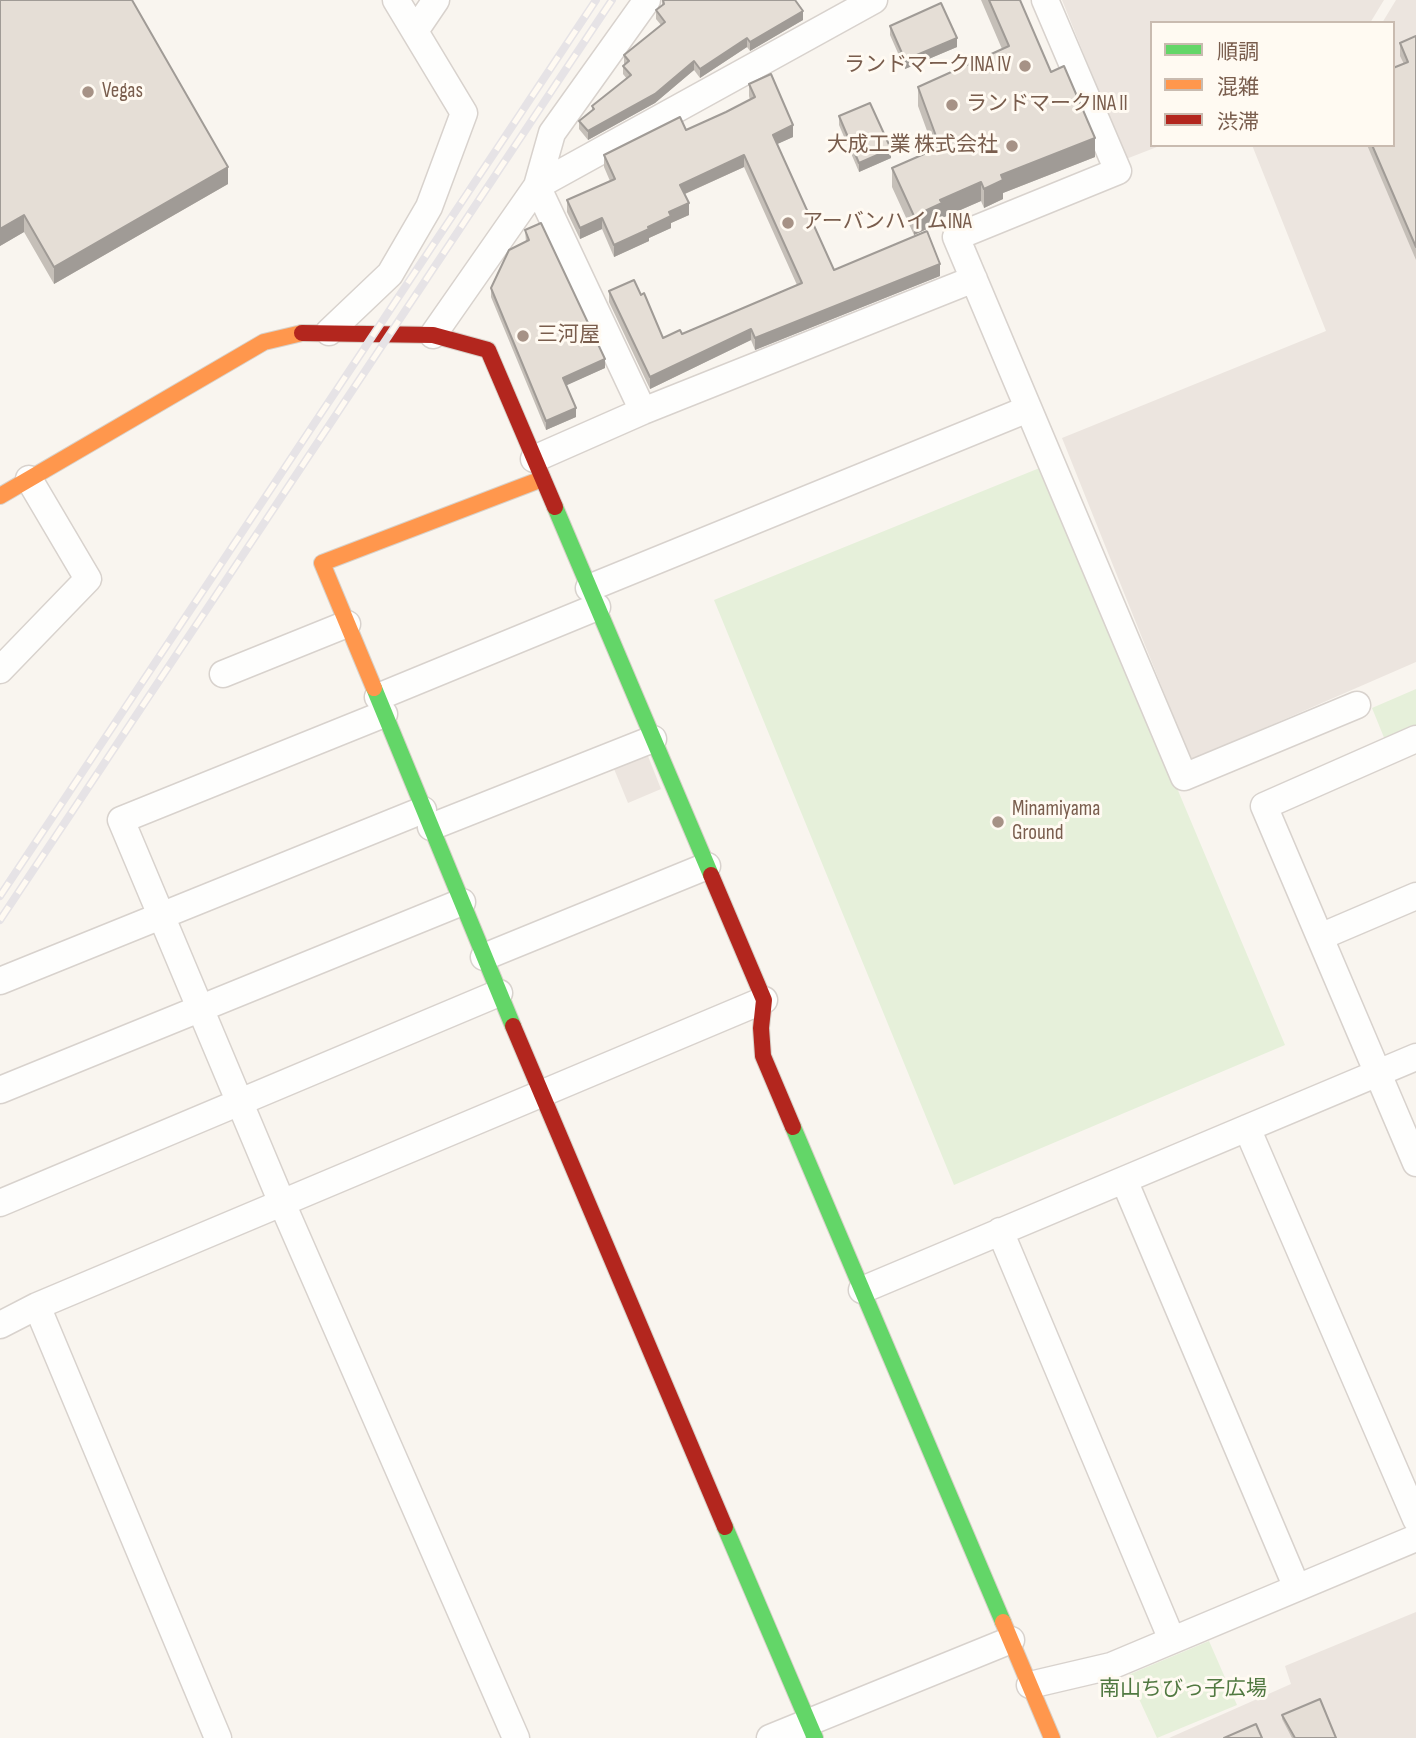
<!DOCTYPE html>
<html>
<head>
<meta charset="utf-8">
<style>
  body { margin:0 }
  #map { position:relative; width:1416px; height:1738px; overflow:hidden; background:#f9f5ef; font-family:"Sofia Sans Condensed","Noto Sans JP",sans-serif }
  canvas { display:block }
  .legend { position:absolute; left:1150px; top:21px; width:245px; height:126px; box-sizing:border-box; background:#fffaf2; border:2px solid #c9bbb0; margin:0; padding:9px 12px; list-style:none; font-size:21px; color:#795d4d }
  .legend li { display:flex; align-items:center; gap:14px; height:35px }
  .legend b { width:35px; border:2px solid #c9bbb0 }
</style>
</head>
<body>
<div id="map">
<canvas width="1416" height="1738"></canvas>
<ul class="legend">
<li><b style="height:9px;background:#63d668"></b>順調</li>
<li><b style="height:9px;background:#ff974d"></b>混雑</li>
<li><b style="height:9px;background:#b3261e"></b>渋滞</li>
</ul>
</div>
<script>
const g = document.querySelector('canvas').getContext('2d');
g.lineJoin = 'round';
function fillPath(path, color) { g.fillStyle = color; g.fill(path, 'evenodd'); }
function trace(path, color, width, dash) { g.strokeStyle = color; g.lineWidth = width; g.lineCap = dash ? 'butt' : 'round'; g.setLineDash(dash || []); g.stroke(path); }
function label(font, color, halo, rows, align = 'center') {
  g.font = font + ' "Sofia Sans Condensed","Noto Sans JP",sans-serif'; g.lineWidth = 6; g.setLineDash([]); g.textBaseline = 'middle'; g.strokeStyle = halo; g.fillStyle = color; for (const [text, x, y, turn = 0] of rows) {
    g.save(); g.translate(x, y); g.rotate((+turn || 0) * Math.PI / 180); g.textAlign = isNaN(turn) ? turn : align; if (halo) g.strokeText(text, 0, 0); g.fillText(text, 0, 0); g.restore();
  }
}
fillPath(new Path2D(`
  M 1062,0 L 1384,0 L 1370,23 L 1152,23 L 1152,145 L 1162,145 L 1126,159 Z
  M 1396,0 L 1416,0 L 1416,662 L 1191,760 L 1062,438 L 1326,331 L 1252,145 L 1393,145 L 1393,23 L 1382,23 Z
  M 646,751 L 661,789 L 628,803 L 612,764 Z
  M 1416,1612 L 1416,1738 L 1169,1738 L 1291,1684 L 1285,1666 Z`), '#ece5df');
fillPath(new Path2D(`
  M 1042,467 L 1285,1045 L 954,1185 L 714,600 Z
  M 1416,689 L 1416,733 L 1387,745 L 1372,708 Z
  M 1209,1641 L 1237,1705 L 1157,1738 L 1128,1675 Z`), '#e6f0da');
const street = new Path2D(`
  M 1045,0 L 1118,171 L 956,237 L 1184,777 L 1357,705
  M 415,31 L 436,0
  M 537,186 L 874,0
  M 537,186 L 643,411
  M 329,332 L 390,274 L 429,207 L 464,113 L 396,0
  M 433,335 L 537,186 L 552,133 L 647,0
  M 534,459 L 643,411 L 974,279
  M 589,588 L 1028,409
  M 0,670 L 88,579 L 29,479
  M 223,674 L 347,624
  M 378,697 L 597,607
  M 384,714 L 121,820 L 282,1203 L 516,1738
  M 1416,739 L 1264,806 L 1416,1163
  M 431,827 L 653,739
  M 1320,937 L 1416,896
  M 484,957 L 707,866
  M 0,981 L 423,810
  M 0,1090 L 462,902
  M 1247,1128 L 1416,1519
  M 1124,1180 L 1297,1588
  M 0,1203 L 499,993
  M 1000,1231 L 1172,1640
  M 862,1290 L 1416,1057
  M 37,1306 L 218,1738
  M 0,1325 L 37,1306 L 764,1000
  M 1030,1685 L 1111,1666 L 1416,1538
  M 770,1738 L 1011,1640`);
const fast = new Path2D(`
  M 555,507 L 711,875
  M 374,688 L 513,1026
  M 793,1127 L 1003,1622
  M 725,1527 L 815,1738`);
const slow = new Path2D(`
  M 0,496 L 264,342 L 302,333
  M 374,688 L 322,563 L 542,479
  M 1003,1622 L 1052,1738`);
const jam = new Path2D(`
  M 302,333 L 433,335 L 488,350 L 555,507
  M 711,875 L 764,1000 L 761,1028 L 763,1056 L 793,1127
  M 513,1026 L 725,1527`);
trace(street, '#d8d2cd', 29);
trace(fast, '#d8d1c9', 18);
trace(slow, '#d8d1c9', 18);
trace(jam, '#d8d1c9', 18);
trace(street, '#fefefd', 26);
trace(fast, '#63d668', 16);
trace(slow, '#ff974d', 16);
trace(jam, '#b3261e', 16);
const rail = new Path2D(`
  M 0,896 L 596,0
  M 0,920 L 612,0`);
trace(rail, '#e6e3e6', 8);
trace(rail, '#fffaf2', 5, [16]);
fillPath(new Path2D(`
  M 0,0 L 228,184 L 54,284 L 24,232 L 0,246 Z
  M 662,0 L 795,0 L 803,20 L 750,51 L 747,47 L 700,78 L 694,70 L 655,103 L 588,140 L 579,129 L 579,121 L 592,111 L 592,106 L 627,79 L 623,74 L 623,66 L 624,65 L 624,55 L 661,25 L 656,19 L 656,10 L 662,6 Z
  M 981,0 L 1020,0 L 1051,72 L 1095,157 L 1003,193 L 1003,199 L 984,208 L 981,201 L 942,218 L 942,222 L 914,235 L 892,187 L 892,168 L 934,150 L 918,106 L 918,87 L 1002,49 Z
  M 890,26 L 957,47 L 905,69 L 890,35 Z
  M 1416,36 L 1416,260 L 1367,145 L 1393,145 L 1404,64 L 1400,56 L 1400,43 Z
  M 749,84 L 793,137 L 777,144 L 834,270 L 940,276 L 755,350 L 751,340 L 650,389 L 609,302 L 609,291 L 641,295 L 663,338 L 682,334 L 797,285 L 744,167 L 685,194 L 689,215 L 671,223 L 671,228 L 649,238 L 649,241 L 614,257 L 602,229 L 580,239 L 567,212 L 567,200 L 610,181 L 604,167 L 604,155 L 686,130 L 726,112 L 750,100 L 749,96 Z
  M 839,116 L 891,158 L 859,172 L 839,125 Z
  M 525,230 L 605,368 L 566,385 L 576,417 L 546,430 L 491,297 L 491,288 L 526,242 Z
  M 1282,1715 L 1336,1738 L 1292,1738 L 1282,1719 Z`), '#c5bfb8');
fillPath(new Path2D(`
  M 803,11 L 803,20 L 750,51 L 750,42 Z
  M 747,38 L 747,47 L 700,78 L 700,69 Z
  M 957,38 L 957,47 L 905,69 L 905,60 Z
  M 694,61 L 694,70 L 655,103 L 588,140 L 588,131 Z
  M 793,125 L 793,137 L 773,146 L 773,135 Z
  M 1095,138 L 1095,157 L 1003,193 L 1003,199 L 984,208 L 984,189 L 1001,175 Z
  M 891,149 L 891,158 L 859,172 L 859,163 Z
  M 744,155 L 744,167 L 680,196 L 680,185 Z
  M 228,167 L 228,184 L 54,284 L 54,267 Z
  M 981,182 L 981,201 L 942,218 L 942,222 L 914,235 L 914,216 L 940,200 Z
  M 689,203 L 689,215 L 671,223 L 671,228 L 649,238 L 649,241 L 614,257 L 614,245 L 648,227 L 669,212 Z
  M 24,215 L 24,232 L 0,246 L 0,229 Z
  M 602,218 L 602,229 L 580,239 L 580,228 Z
  M 940,264 L 940,276 L 755,350 L 755,338 Z
  M 751,329 L 751,340 L 650,389 L 650,377 Z
  M 605,359 L 605,368 L 563,387 L 563,378 Z
  M 576,408 L 576,417 L 546,430 L 546,421 Z`), '#a09b96');
const building = new Path2D(`
  M 0,0 L 132,0 L 228,167 L 54,267 L 24,215 L 0,229 Z
  M 663,0 L 795,0 L 803,11 L 750,42 L 747,38 L 700,69 L 694,61 L 655,94 L 588,131 L 579,121 L 594,109 L 592,106 L 631,75 L 623,66 L 629,61 L 624,55 L 665,22 L 656,10 L 664,4 Z
  M 989,0 L 1020,0 L 1051,72 L 1064,66 L 1095,138 L 1001,175 L 1003,180 L 984,189 L 981,182 L 940,200 L 942,203 L 914,216 L 892,168 L 940,147 L 918,87 L 1009,46 Z
  M 941,3 L 957,38 L 905,60 L 890,26 Z
  M 1416,36 L 1416,247 L 1372,145 L 1393,145 L 1393,68 L 1408,62 L 1400,43 Z
  M 771,74 L 793,125 L 773,135 L 834,270 L 927,231 L 940,264 L 755,338 L 751,329 L 650,377 L 609,291 L 634,280 L 641,295 L 644,293 L 663,338 L 680,330 L 682,334 L 802,283 L 744,155 L 680,185 L 689,203 L 669,212 L 671,216 L 648,227 L 649,229 L 614,245 L 602,218 L 580,228 L 567,200 L 615,179 L 604,155 L 680,117 L 686,130 L 726,112 L 755,97 L 749,84 Z
  M 870,103 L 891,149 L 859,163 L 839,116 Z
  M 541,223 L 605,359 L 563,378 L 576,408 L 546,421 L 491,288 L 509,250 L 529,240 L 525,230 Z
  M 1320,1699 L 1336,1738 L 1295,1738 L 1282,1715 Z
  M 1256,1724 L 1262,1738 L 1224,1738 Z`);
fillPath(building, '#e5ded6');
trace(building, '#a09b96', 2);
for (const [x, y, r, color] of [
  [1025,66,7,"#a69286"],
  [88,92,7,"#a69286"],
  [952,105,7,"#a69286"],
  [1012,146,7,"#a69286"],
  [788,223,7,"#a69286"],
  [523,336,7,"#a69286"],
  [998,822,7,"#a69286"]
]) { const dot = new Path2D(); dot.arc(x, y, r, 0, 2 * Math.PI); g.fillStyle = color; g.fill(dot); trace(dot, '#fffaf2', 2.5); }
label('21px', '#795d4d', '#fffaf2', [
  ["ランドマークINA IV",1011,66,"right"],
  ["Vegas",102,92],
  ["ランドマークINA II",966,105],
  ["大成工業 株式会社",998,146,"right"],
  ["アーバンハイムINA",802,223],
  ["三河屋",537,336],
  ["Minamiyama",1012,810],
  ["Ground",1012,834]
], 'left');
label('21px', '#517941', '#fffaf2', [
  ["南山ちびっ子広場",1183,1690]
]);
</script>
</body>
</html>
